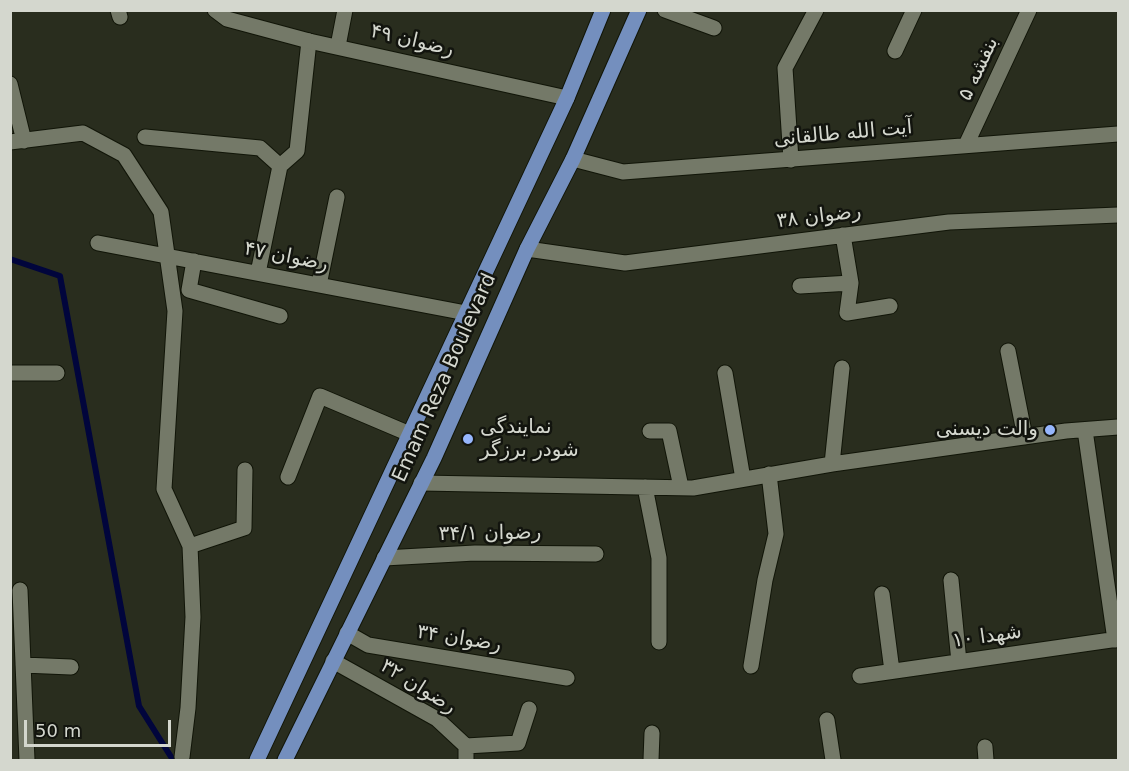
<!DOCTYPE html>
<html>
<head>
<meta charset="utf-8">
<style>
  body { margin:0 }
  #map { position:relative; width:1129px; height:771px; overflow:hidden; background:#292d1e; font-family:"DejaVu Sans",sans-serif }
  canvas { display:block }
  .frame { position:absolute; inset:0; border:12px solid #d4d7ce; pointer-events:none }
  .scale { position:absolute; left:24px; top:720px; width:147px; height:27px; box-sizing:border-box; border:3px solid #d4d7ce; border-top:0; padding-left:8px; font-size:18px; line-height:21px; white-space:nowrap; color:#d4d7ce; -webkit-text-stroke:4px #12140e; paint-order:stroke }
</style>
</head>
<body>
<div id="map">
<canvas width="1129" height="771"></canvas>
<div class="frame"></div>
<div class="scale">50 m</div>
</div>
<script>
const g = document.querySelector('canvas').getContext('2d');
g.lineJoin = 'round';
function trace(path, color, width, dash) { g.strokeStyle = color; g.lineWidth = width; g.lineCap = dash ? 'butt' : 'round'; g.setLineDash(dash || []); g.stroke(path); }
function label(font, color, halo, rows, align = 'center') {
  g.font = font + ' "DejaVu Sans",Vazirmatn,sans-serif'; g.lineWidth = 5; g.setLineDash([]); g.textBaseline = 'middle'; g.strokeStyle = halo; g.fillStyle = color; for (const [text, x, y, turn = 0] of rows) {
    g.save(); g.translate(x, y); g.rotate((+turn || 0) * Math.PI / 180); g.textAlign = isNaN(turn) ? turn : align; if (halo) g.strokeText(text, 0, 0); g.fillText(text, 0, 0); g.restore();
  }
}
trace(new Path2D(`
  M 10,259 L 60,276 L 139,706 L 173,760`), '#01053c', 6);
const minor = new Path2D(`
  M 118,10 L 120,17
  M 665,10 L 714,28
  M 338,46 L 345,10
  M 895,51 L 914,10
  M 10,84 L 24,141
  M 145,137 L 260,148 L 280,166
  M 10,142 L 83,133 L 124,155 L 161,212 L 175,311 L 164,489 L 190,546 L 193,617 L 188,708 L 182,757
  M 966,145 L 1029,10
  M 573,159 L 623,172 L 1118,134
  M 791,160 L 785,68 L 816,10
  M 843,235 L 851,283
  M 98,243 L 466,313
  M 527,249 L 625,263 L 949,222 L 1118,215
  M 194,261 L 189,290 L 280,316
  M 258,273 L 280,166 L 297,151 L 309,41
  M 319,285 L 337,197
  M 800,286 L 851,283 L 847,313 L 890,306
  M 1008,351 L 1025,437
  M 10,373 L 57,373
  M 725,373 L 743,479
  M 1085,430 L 1115,640
  M 650,431 L 669,431 L 681,487
  M 832,464 L 842,368
  M 288,477 L 320,396 L 412,435
  M 421,483 L 693,488 L 832,464 L 1066,431 L 1118,427
  M 645,487 L 659,558 L 659,642
  M 190,546 L 244,528 L 245,470
  M 384,558 L 475,553 L 596,554
  M 951,580 L 959,662
  M 20,590 L 27,760
  M 882,594 L 892,671
  M 347,633 L 368,645 L 567,678
  M 333,661 L 437,719 L 466,746 L 466,760
  M 23,665 L 71,667
  M 751,666 L 765,580 L 776,534 L 769,474
  M 860,676 L 1118,639
  M 827,720 L 833,760
  M 466,746 L 518,743 L 529,709
  M 985,747 L 986,760
  M 651,760 L 652,733`);
const tertiary = new Path2D(`
  M 215,10 L 227,19 L 309,41 L 567,98`);
const primary = new Path2D(`
  M 257,760 L 567,98 L 603,10
  M 285,760 L 434,458 L 527,249 L 573,159 L 639,10`);
trace(minor, '#111508', 17);
trace(tertiary, '#111508', 17);
trace(primary, '#111508', 17);
trace(minor, '#747968', 15);
trace(tertiary, '#747968', 15);
trace(primary, '#748fbe', 15);
for (const [x, y, r, color] of [
  [1050,430,6,"#96b6fd"],
  [468,439,6,"#96b6fd"]
]) { const dot = new Path2D(); dot.arc(x, y, r, 0, 2 * Math.PI); g.fillStyle = color; g.fill(dot); trace(dot, '#12140e', 2); }
label('20px', '#d4d7ce', '#12140e', [
  ["رضوان ۴۹",412,41,13],
  ["بنفشه ۵",979,69,-65],
  ["آیت الله طالقانی",843,134,-5],
  ["رضوان ۳۸",819,217,-7],
  ["رضوان ۴۷",286,257,11],
  ["Emam Reza Boulevard",445,378,-66],
  ["رضوان ۳۴/۱",490,534,-1],
  ["شهدا ۱۰",987,637,-8],
  ["رضوان ۳۴",459,639,9],
  ["رضوان ۳۲",418,687,32]
]);
label('20px', '#d4d7ce', '#12140e', [
  ["نمایندگی",480,428],
  ["شودر برزگر",480,451],
  ["والت دیسنی",1038,430,"right"]
], 'left');
</script>
</body>
</html>
